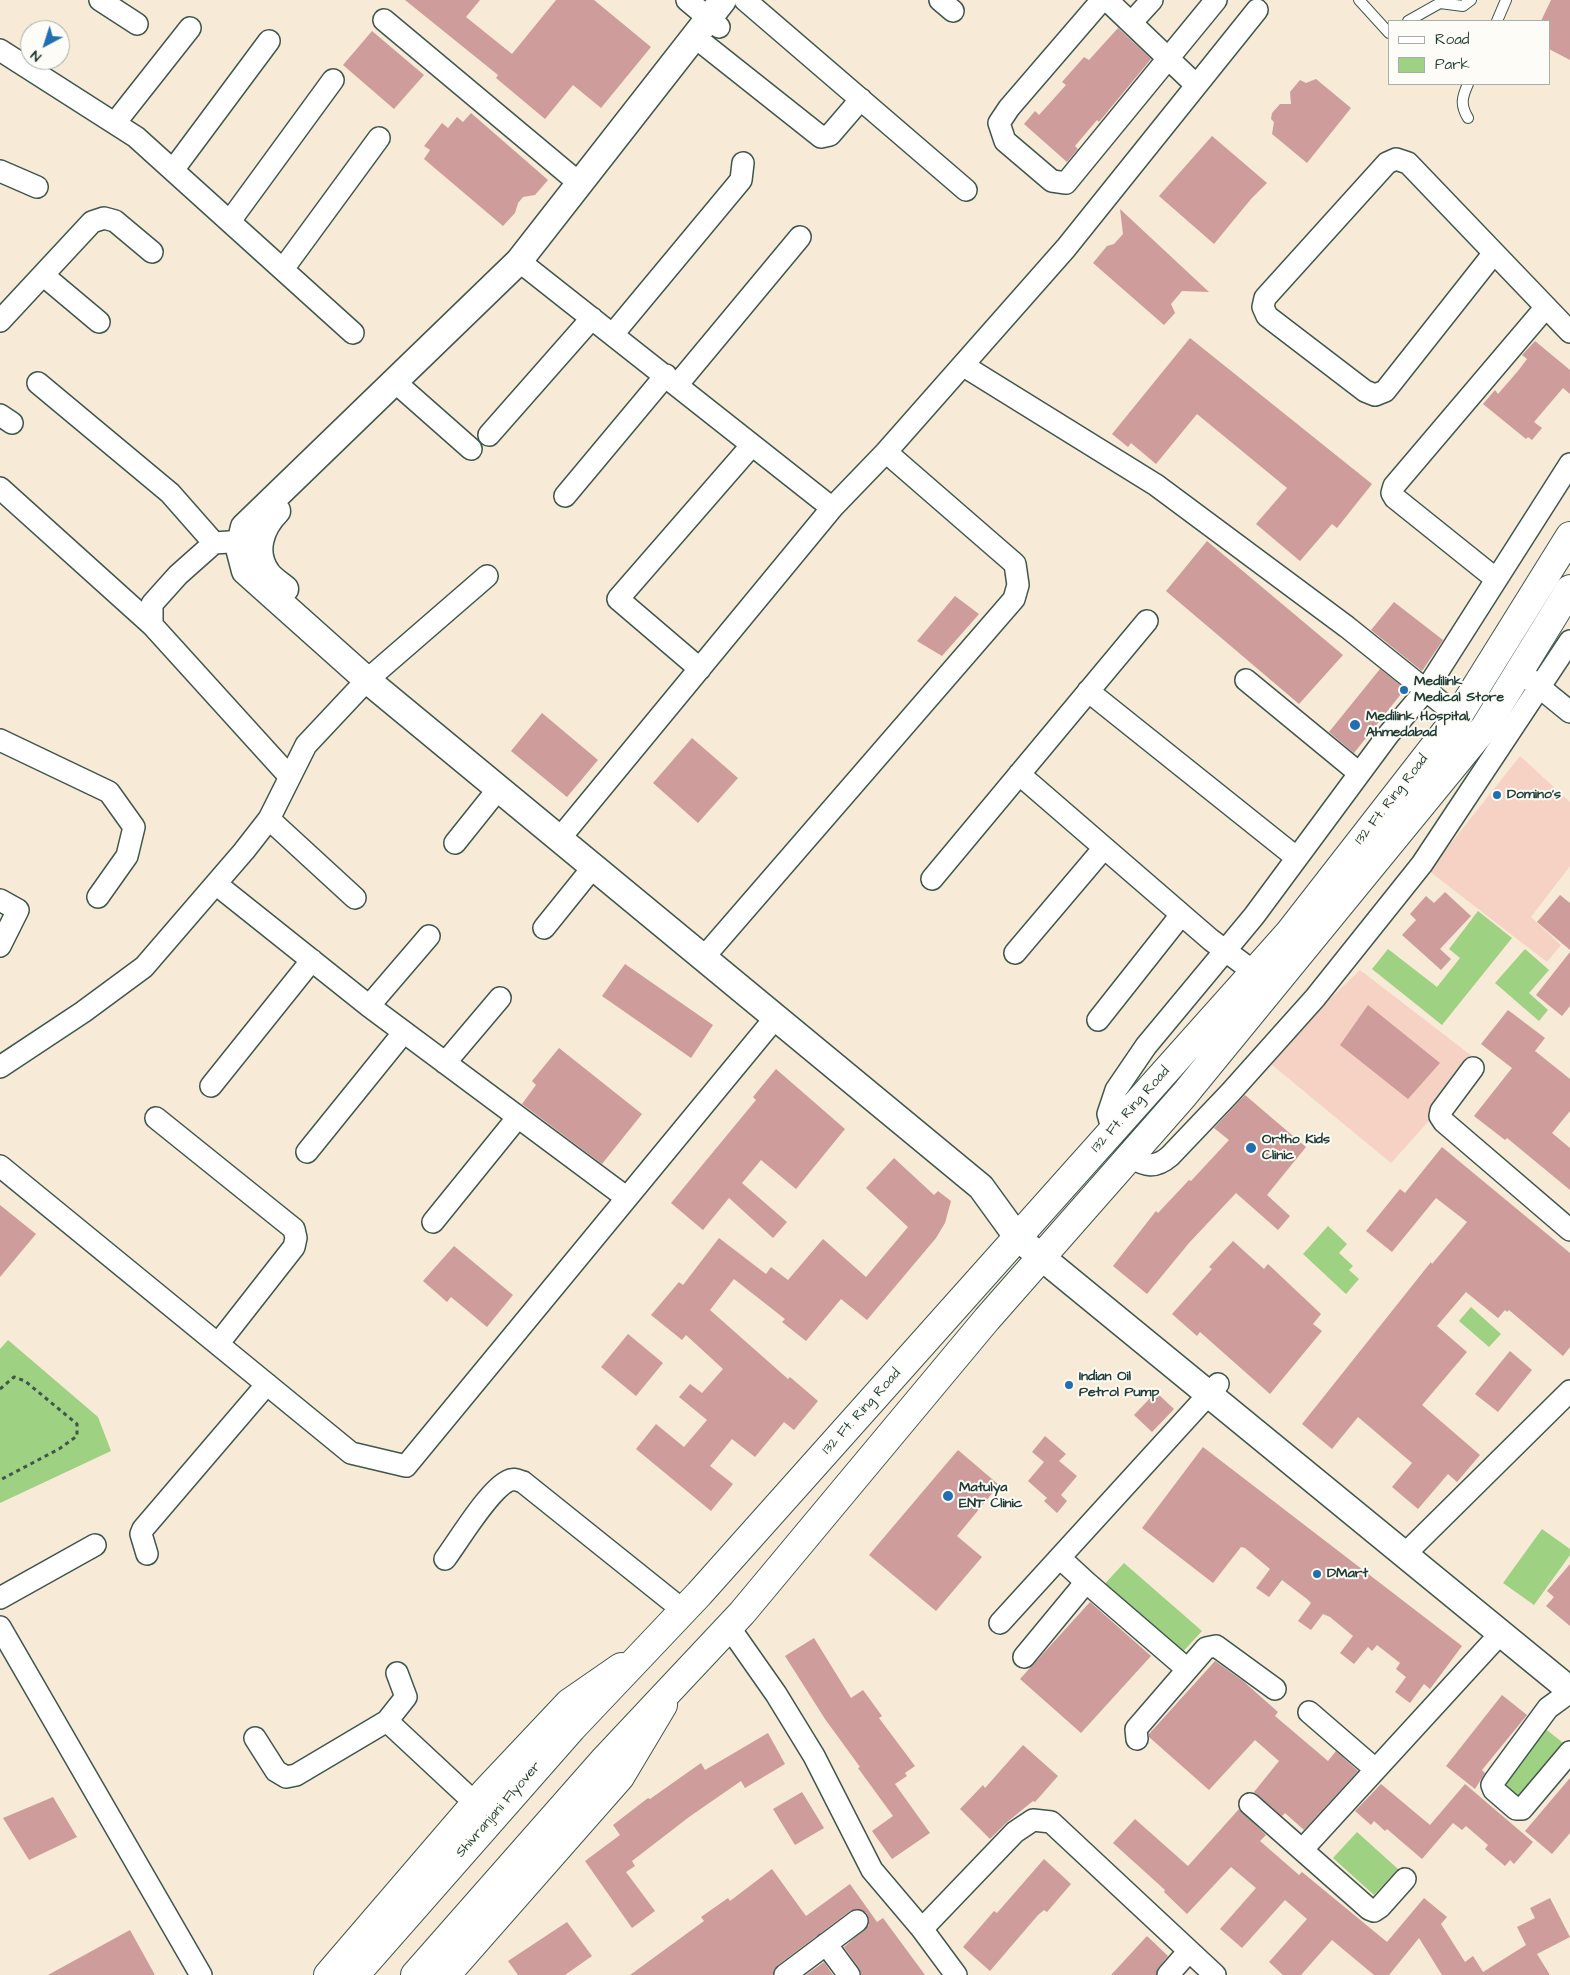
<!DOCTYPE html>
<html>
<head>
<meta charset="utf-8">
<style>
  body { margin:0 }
  #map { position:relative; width:1570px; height:1975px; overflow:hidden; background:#f7ead7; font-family:"Architects Daughter",sans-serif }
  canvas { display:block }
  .legend { position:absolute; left:1388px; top:20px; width:162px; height:65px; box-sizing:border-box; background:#fdfcf7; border:1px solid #a4b0a9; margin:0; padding:6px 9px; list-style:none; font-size:15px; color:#1f3d34 }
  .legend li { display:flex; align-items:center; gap:10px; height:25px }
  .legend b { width:25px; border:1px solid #a4b0a9 }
  .north { position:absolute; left:20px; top:20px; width:50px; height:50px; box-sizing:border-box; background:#fdfcf7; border:1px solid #a4b0a9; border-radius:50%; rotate:220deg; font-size:14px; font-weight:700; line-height:20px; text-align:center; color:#1f3d34 }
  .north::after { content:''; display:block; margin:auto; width:18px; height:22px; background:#1f6fb2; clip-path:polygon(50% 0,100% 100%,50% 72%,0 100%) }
</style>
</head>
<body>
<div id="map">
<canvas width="1570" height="1975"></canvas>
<ul class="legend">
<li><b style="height:6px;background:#fff"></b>Road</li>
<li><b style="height:14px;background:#9ed181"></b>Park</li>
</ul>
<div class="north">N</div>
</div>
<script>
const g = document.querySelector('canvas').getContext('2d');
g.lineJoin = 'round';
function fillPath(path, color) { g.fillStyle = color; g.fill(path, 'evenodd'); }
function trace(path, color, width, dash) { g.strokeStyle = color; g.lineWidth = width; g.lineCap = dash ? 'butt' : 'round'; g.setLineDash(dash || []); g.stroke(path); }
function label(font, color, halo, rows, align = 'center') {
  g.font = font + ' "Architects Daughter",sans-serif'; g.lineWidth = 4; g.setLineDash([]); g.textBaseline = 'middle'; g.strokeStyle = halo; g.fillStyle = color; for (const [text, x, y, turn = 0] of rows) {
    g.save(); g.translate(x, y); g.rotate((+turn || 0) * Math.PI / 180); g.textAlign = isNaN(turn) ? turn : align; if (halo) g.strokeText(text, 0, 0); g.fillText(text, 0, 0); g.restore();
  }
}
fillPath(new Path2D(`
  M 1520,756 L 1570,802 L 1570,866 L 1531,917 L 1561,945 L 1547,962 L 1429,871 Z
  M 1360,970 L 1481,1063 L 1391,1163 L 1266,1060 Z`), '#f6d2c4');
fillPath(new Path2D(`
  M 1478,911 L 1512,938 L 1442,1025 L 1372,969 L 1388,949 L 1437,987 L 1460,958 L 1449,949 Z
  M 1525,949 L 1549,970 L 1529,993 L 1548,1010 L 1539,1021 L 1495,983 Z
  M 1328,1226 L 1347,1244 L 1339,1253 L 1353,1266 L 1349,1270 L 1359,1279 L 1346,1294 L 1303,1254 Z
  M 1471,1307 L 1501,1334 L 1489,1347 L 1459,1321 Z
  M 8,1340 L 98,1417 L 111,1451 L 0,1503 L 0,1349 Z
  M 1542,1529 L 1570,1549 L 1570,1555 L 1534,1605 L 1503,1583 Z
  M 1124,1563 L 1202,1631 L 1179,1656 L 1101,1588 Z
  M 1543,1727 L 1567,1746 L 1520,1807 L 1496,1788 Z
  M 1357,1832 L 1398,1869 L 1374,1895 L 1333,1858 Z`), '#9ed181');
fillPath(new Path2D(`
  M 405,0 L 480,0 L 466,17 L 512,54 L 556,0 L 594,0 L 651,47 L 601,108 L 573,85 L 545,119 L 496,78 L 498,75 Z
  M 1551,0 L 1570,0 L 1570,60 L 1549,49 L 1549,21 L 1541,21 Z
  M 1118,28 L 1151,59 L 1099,122 L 1097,120 L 1075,146 L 1078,149 L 1067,162 L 1024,124 L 1035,111 L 1039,115 L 1066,85 L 1062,82 L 1084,57 L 1089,60 Z
  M 372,31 L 424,75 L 394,109 L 343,65 Z
  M 1316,79 L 1351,108 L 1307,163 L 1272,134 L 1274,122 L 1271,119 L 1272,113 L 1280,104 L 1291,104 L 1290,92 L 1300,80 L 1306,83 Z
  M 471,113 L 548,180 L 535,195 L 523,197 L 518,203 L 515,213 L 503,226 L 424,159 L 430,150 L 424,146 L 442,123 L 448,128 L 457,117 L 463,122 Z
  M 1212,136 L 1267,183 L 1251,199 L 1214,244 L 1159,196 Z
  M 1120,209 L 1209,292 L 1182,291 L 1171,304 L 1175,313 L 1164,325 L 1093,263 L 1107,246 L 1114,244 L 1123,234 Z
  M 1190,338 L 1372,484 L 1337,528 L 1332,524 L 1300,561 L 1256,524 L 1287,488 L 1197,414 L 1156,464 L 1131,443 L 1128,447 L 1112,434 Z
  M 1535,341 L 1570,370 L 1570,394 L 1563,388 L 1534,422 L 1542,428 L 1532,440 L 1528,437 L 1526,439 L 1483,404 L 1495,390 L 1498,394 L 1518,371 L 1527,359 L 1522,355 Z
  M 1207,541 L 1343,655 L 1299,704 L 1166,591 Z
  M 955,596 L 979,614 L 942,656 L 917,641 Z
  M 1394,602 L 1443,640 L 1422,671 L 1371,630 Z
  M 1380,669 L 1405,689 L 1354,753 L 1329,732 Z
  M 542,713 L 598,760 L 567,797 L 511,751 Z
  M 692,738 L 738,778 L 698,823 L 653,783 Z
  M 1445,892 L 1471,916 L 1440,949 L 1451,959 L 1441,970 L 1402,935 L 1416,920 L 1410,914 L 1426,896 L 1434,903 Z
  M 1560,895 L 1570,903 L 1570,950 L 1537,922 Z
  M 1570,952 L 1570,1006 L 1562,1016 L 1536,995 Z
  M 625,964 L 713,1025 L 691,1058 L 602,996 Z
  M 1368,1005 L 1440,1063 L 1408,1099 L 1340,1045 Z
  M 1508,1010 L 1545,1038 L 1535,1051 L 1570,1079 L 1570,1111 L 1552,1133 L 1570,1148 L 1570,1190 L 1507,1138 L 1505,1140 L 1474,1116 L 1512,1068 L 1481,1044 Z
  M 559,1048 L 642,1114 L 602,1164 L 522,1104 L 536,1085 L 532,1081 Z
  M 776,1069 L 845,1129 L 796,1189 L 761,1160 L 742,1183 L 787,1222 L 773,1238 L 729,1198 L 703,1230 L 671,1203 L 756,1100 L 753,1097 Z
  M 1245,1095 L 1306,1147 L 1267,1195 L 1290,1216 L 1278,1230 L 1236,1193 L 1189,1243 L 1147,1294 L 1113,1266 L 1156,1211 L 1158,1213 L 1189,1180 L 1191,1181 L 1229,1140 L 1214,1128 Z
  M 1442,1147 L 1570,1253 L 1570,1347 L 1563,1356 L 1509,1310 L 1507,1312 L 1505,1310 L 1498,1318 L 1466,1292 L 1437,1326 L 1467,1352 L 1422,1405 L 1480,1455 L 1457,1482 L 1448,1474 L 1418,1509 L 1392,1487 L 1412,1463 L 1358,1417 L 1332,1449 L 1302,1424 L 1431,1262 L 1432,1264 L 1467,1222 L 1436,1198 L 1392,1252 L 1366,1231 L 1400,1189 L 1405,1193 Z
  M 894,1158 L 934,1195 L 938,1191 L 951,1201 L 945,1223 L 936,1238 L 867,1320 L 841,1299 L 806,1341 L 782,1322 L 785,1319 L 734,1279 L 710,1310 L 788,1379 L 790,1377 L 818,1401 L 794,1430 L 784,1422 L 755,1457 L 732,1439 L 710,1466 L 733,1484 L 711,1511 L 636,1449 L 656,1424 L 684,1447 L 707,1420 L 679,1397 L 690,1384 L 702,1393 L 723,1369 L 686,1335 L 682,1340 L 651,1315 L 679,1282 L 683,1285 L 719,1238 L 766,1274 L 771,1267 L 788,1280 L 823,1239 L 866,1277 L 908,1227 L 866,1188 Z
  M 0,1205 L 36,1234 L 0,1277 Z
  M 1233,1241 L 1264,1269 L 1268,1264 L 1321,1314 L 1313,1324 L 1322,1331 L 1270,1394 L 1200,1332 L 1197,1336 L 1172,1314 L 1212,1269 L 1209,1267 Z
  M 454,1246 L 513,1295 L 487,1327 L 451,1297 L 447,1302 L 423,1281 Z
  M 628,1334 L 663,1363 L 636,1396 L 601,1367 Z
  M 1510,1351 L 1532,1370 L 1498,1412 L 1475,1394 Z
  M 1156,1392 L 1174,1409 L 1152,1432 L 1134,1415 Z
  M 1045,1436 L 1066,1454 L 1059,1461 L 1077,1476 L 1061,1495 L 1067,1501 L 1057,1513 L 1044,1501 L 1047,1498 L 1028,1481 L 1044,1462 L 1032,1452 Z
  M 1203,1447 L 1462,1646 L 1430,1689 L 1424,1684 L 1410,1703 L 1395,1692 L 1406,1677 L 1396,1669 L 1400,1663 L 1377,1645 L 1372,1651 L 1368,1647 L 1354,1664 L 1340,1653 L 1353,1636 L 1330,1617 L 1323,1614 L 1311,1630 L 1298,1621 L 1311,1603 L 1307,1599 L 1282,1580 L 1269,1597 L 1256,1588 L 1270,1569 L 1245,1548 L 1241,1547 L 1213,1583 L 1142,1528 Z
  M 958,1450 L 999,1485 L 957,1536 L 982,1557 L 936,1611 L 869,1555 Z
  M 1570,1564 L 1570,1626 L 1546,1606 L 1554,1597 L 1547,1591 Z
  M 1090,1602 L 1151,1656 L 1081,1733 L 1020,1679 Z
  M 814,1638 L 851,1698 L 863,1690 L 882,1716 L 879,1718 L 915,1766 L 905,1773 L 907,1776 L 895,1784 L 930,1833 L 892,1859 L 872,1831 L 893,1816 L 858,1768 L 860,1767 L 825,1719 L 785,1656 Z
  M 1215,1661 L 1243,1681 L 1278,1712 L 1275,1716 L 1328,1761 L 1336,1751 L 1358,1771 L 1304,1830 L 1285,1813 L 1282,1816 L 1254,1792 L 1279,1761 L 1255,1740 L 1209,1790 L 1149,1737 L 1149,1734 Z
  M 1502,1695 L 1527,1715 L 1482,1770 L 1485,1773 L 1475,1789 L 1446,1766 Z
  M 768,1733 L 785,1764 L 745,1788 L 741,1781 L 689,1817 L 632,1861 L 635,1866 L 626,1872 L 655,1911 L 632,1928 L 585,1861 L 620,1835 L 613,1825 L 648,1798 L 650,1799 L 701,1763 L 705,1770 Z
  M 1023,1745 L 1058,1776 L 1035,1802 L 1033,1801 L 1006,1823 L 990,1839 L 960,1809 L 983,1785 L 985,1788 Z
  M 1570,1778 L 1570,1833 L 1552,1854 L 1525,1831 Z
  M 1381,1784 L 1430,1825 L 1465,1784 L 1533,1842 L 1514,1864 L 1510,1860 L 1505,1866 L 1485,1849 L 1488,1845 L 1466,1826 L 1462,1830 L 1453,1823 L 1422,1859 L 1387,1829 L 1385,1831 L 1374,1821 L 1371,1825 L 1355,1811 Z
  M 802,1792 L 824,1828 L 795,1845 L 773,1809 Z
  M 53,1797 L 77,1837 L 29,1860 L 3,1818 Z
  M 1239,1809 L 1266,1835 L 1260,1841 L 1299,1875 L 1302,1872 L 1387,1942 L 1424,1898 L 1447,1917 L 1441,1924 L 1465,1962 L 1473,1956 L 1483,1972 L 1526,1945 L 1517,1927 L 1535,1918 L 1530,1908 L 1550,1898 L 1570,1937 L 1537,1954 L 1550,1975 L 1442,1975 L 1419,1938 L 1389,1975 L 1374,1975 L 1332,1940 L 1301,1975 L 1283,1975 L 1269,1962 L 1307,1919 L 1285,1900 L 1242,1948 L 1220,1929 L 1256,1888 L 1231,1867 L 1187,1914 L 1164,1892 L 1165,1890 L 1113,1843 L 1135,1819 L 1188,1866 Z
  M 1044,1859 L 1071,1884 L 1047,1912 L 1044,1910 L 1038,1915 L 990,1971 L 963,1947 L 994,1911 L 997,1913 Z
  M 772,1869 L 806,1916 L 850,1884 L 877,1922 L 883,1918 L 925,1975 L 861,1975 L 859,1968 L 844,1947 L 869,1925 L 867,1913 L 856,1909 L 850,1911 L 778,1965 L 773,1975 L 630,1975 L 704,1921 L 701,1917 L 728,1898 L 730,1901 Z
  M 567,1922 L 592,1956 L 565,1975 L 518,1975 L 508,1961 Z
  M 130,1930 L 155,1975 L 48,1975 Z
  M 1147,1936 L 1168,1956 L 1159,1967 L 1156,1975 L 1111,1975 Z
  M 824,1962 L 833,1975 L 806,1975 Z`), '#ce9c9a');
const service = new Path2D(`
  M 1359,0 L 1389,33
  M 1408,21 L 1440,3 L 1463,6 L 1471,0
  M 1497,21 L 1506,0
  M 1468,118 C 1460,105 1462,97 1468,84`);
const minor = new Path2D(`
  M 100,0 L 137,24
  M 687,0 L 719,27
  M 745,0 L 966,190
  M 940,0 L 953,11
  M 1102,0 L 1009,108 L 999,123 L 1005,141 L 1052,181 L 1066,183 L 1216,0
  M 1107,0 L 1196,85
  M 384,20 L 579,183
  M 1131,23 L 1152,0
  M 705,45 L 821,137 L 830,135 L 861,99
  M 0,50 L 136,137 L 353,333
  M 115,123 L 190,28
  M 173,170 L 269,41
  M 0,171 L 37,187
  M 230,221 L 333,80
  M 1494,253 L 1385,391 L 1375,395 L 1365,391 L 1267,316 L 1263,307 L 1265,298 L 1387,163 L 1396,159 L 1408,163 L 1570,332
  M 519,261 L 832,508 L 886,452 L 1066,248 L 1257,10
  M 283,269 L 379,138
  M 43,275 L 99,322
  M 0,321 L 92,222 L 104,218 L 115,221 L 152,252
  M 613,334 L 741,180 L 743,163
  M 964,366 L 1156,485 L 1347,627 L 1458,716
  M 38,383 L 170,493 L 214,543
  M 677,385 L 800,237
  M 403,389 L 471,449
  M 0,415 L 12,423
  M 489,435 L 592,318
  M 0,488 L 152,625 L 289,776
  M 565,496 L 666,375
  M 1496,579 L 1395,498 L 1392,493 L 1394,486 L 1546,307
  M 152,625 L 152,604 L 178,575 L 214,543 L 229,542
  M 700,669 L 618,599 L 752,445
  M 1527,677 L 1570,712
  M 1246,680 L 1359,773
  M 1088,691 L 1297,858
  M 0,740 L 109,792 L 134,827 L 127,856 L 98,897
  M 1019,774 L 1211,940 L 1254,972
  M 269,819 L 355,898
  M 560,838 L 832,508
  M 455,843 L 499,788
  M 932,879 L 1147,621
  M 216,884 L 369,1006 L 627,1198
  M 0,900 L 18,910 L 0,946
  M 544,928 L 594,866
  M 1015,953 L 1104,848
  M 704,957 L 1014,599 L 1018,585 L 1015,564 L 886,452
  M 369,1006 L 429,936
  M 1098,1020 L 1181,915
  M 445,1063 L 500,998
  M 0,1067 L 83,1012 L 144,967 L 244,851 L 269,819 L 306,745 L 367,680 L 487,576
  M 1473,1068 L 1441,1111 L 1440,1116 L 1444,1122 L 1570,1230
  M 211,1086 L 312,960
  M 156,1118 L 294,1229 L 296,1238 L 294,1247 L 218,1344
  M 1113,1131 L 1108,1114 L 1116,1090 L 1146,1046 L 1254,916 L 1388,735 L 1426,690 L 1570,464
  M 307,1152 L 404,1032
  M 1129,1157 C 1146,1166 1155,1169 1170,1156 L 1230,1093 L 1315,998 L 1422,864 L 1570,641
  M 0,1166 L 351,1453 L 406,1466 L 776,1017
  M 433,1222 L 518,1117
  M 147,1554 L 141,1534 L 143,1529 L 267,1384
  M 1404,1555 L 1570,1391
  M 1060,1558 L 1086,1582
  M 445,1559 C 459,1540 489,1490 508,1481 C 513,1478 517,1480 523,1482 L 684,1611
  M 0,1598 L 95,1545
  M 1000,1623 L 1218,1384
  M 0,1627 L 201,1975
  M 729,1627 L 776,1694 L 814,1756 L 872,1870 L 922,1929 L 956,1975
  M 1024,1657 L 1086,1582 L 1187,1669
  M 1570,1692 L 1548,1708 L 1495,1780 L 1492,1785 L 1494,1790 L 1516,1809 L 1522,1809 L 1570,1752
  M 1309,1712 L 1375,1769
  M 387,1721 L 406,1697 L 397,1673
  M 255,1738 L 276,1771 L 286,1777 L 296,1775 L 387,1721 L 475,1803
  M 1137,1739 L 1136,1729 L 1206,1648 L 1216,1646 L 1275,1689
  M 1250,1804 L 1369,1909 L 1374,1911 L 1380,1907 L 1405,1879
  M 1302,1850 L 1500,1634
  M 922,1929 L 1015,1832 L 1033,1820 L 1051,1822 L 1215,1975
  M 826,1944 L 849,1975
  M 785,1975 L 857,1921
  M 1168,1975 L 1189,1951`);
const tertiary = new Path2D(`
  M 723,0 L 519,261 L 244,527 L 239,548 L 245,571 L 367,680 L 981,1187 L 1018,1238 L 1570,1690
  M 277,511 C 261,527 252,552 267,573 C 271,579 279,584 285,589`);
const secondary = new Path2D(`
  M 328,1975 L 486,1791 L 569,1703 L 621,1667
  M 446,1975 L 620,1777 L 663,1705`);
const primary = new Path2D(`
  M 355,1975 L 572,1728 L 699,1594 L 1289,933 L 1458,716 L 1570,536
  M 415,1975 L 605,1759 L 742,1613 L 987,1319 L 1184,1095 L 1485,727 L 1570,589`);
trace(service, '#3f574c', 12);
trace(minor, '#3f574c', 24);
trace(tertiary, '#3f574c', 29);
trace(secondary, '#3f574c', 30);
trace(primary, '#3f574c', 30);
trace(new Path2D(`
  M 0,1389 L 14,1377 L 25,1381 L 77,1424 L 77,1436 L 59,1449 L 0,1480`), '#3f574c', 3, [4, 4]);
trace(service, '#fff', 10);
trace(minor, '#fff', 21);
trace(tertiary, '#fff', 26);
trace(secondary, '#fff', 28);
trace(primary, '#fff', 28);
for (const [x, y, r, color] of [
  [1404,690,5,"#1f6fb2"],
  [1355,725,6,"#1f6fb2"],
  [1497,795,5,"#1f6fb2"],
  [1251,1148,6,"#1f6fb2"],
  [1069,1385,5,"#1f6fb2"],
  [948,1496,6,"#1f6fb2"],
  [1317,1574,5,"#1f6fb2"]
]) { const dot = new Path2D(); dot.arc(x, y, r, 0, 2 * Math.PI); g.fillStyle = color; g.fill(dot); trace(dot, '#fdfcf7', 2); }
label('bold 14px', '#1f3d34', '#fdfcf7', [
  ["Medilink",1414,682],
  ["Medical Store",1414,698],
  ["Medilink Hospital,",1366,717],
  ["Ahmedabad",1366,733],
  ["Domino's",1507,795],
  ["Ortho Kids",1262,1140],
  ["Clinic",1262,1156],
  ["Indian Oil",1079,1377],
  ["Petrol Pump",1079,1393],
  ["Matulya",959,1488],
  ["ENT Clinic",959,1504],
  ["DMart",1327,1574]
], 'left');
label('14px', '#1f3d34', '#fdfcf7', [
  ["132 Ft. Ring Road",1392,800,-52],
  ["132 Ft. Ring Road",1131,1110,-48],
  ["132 Ft. Ring Road",862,1412,-48],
  ["Shivranjani Flyover",499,1810,-49]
]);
</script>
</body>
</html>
